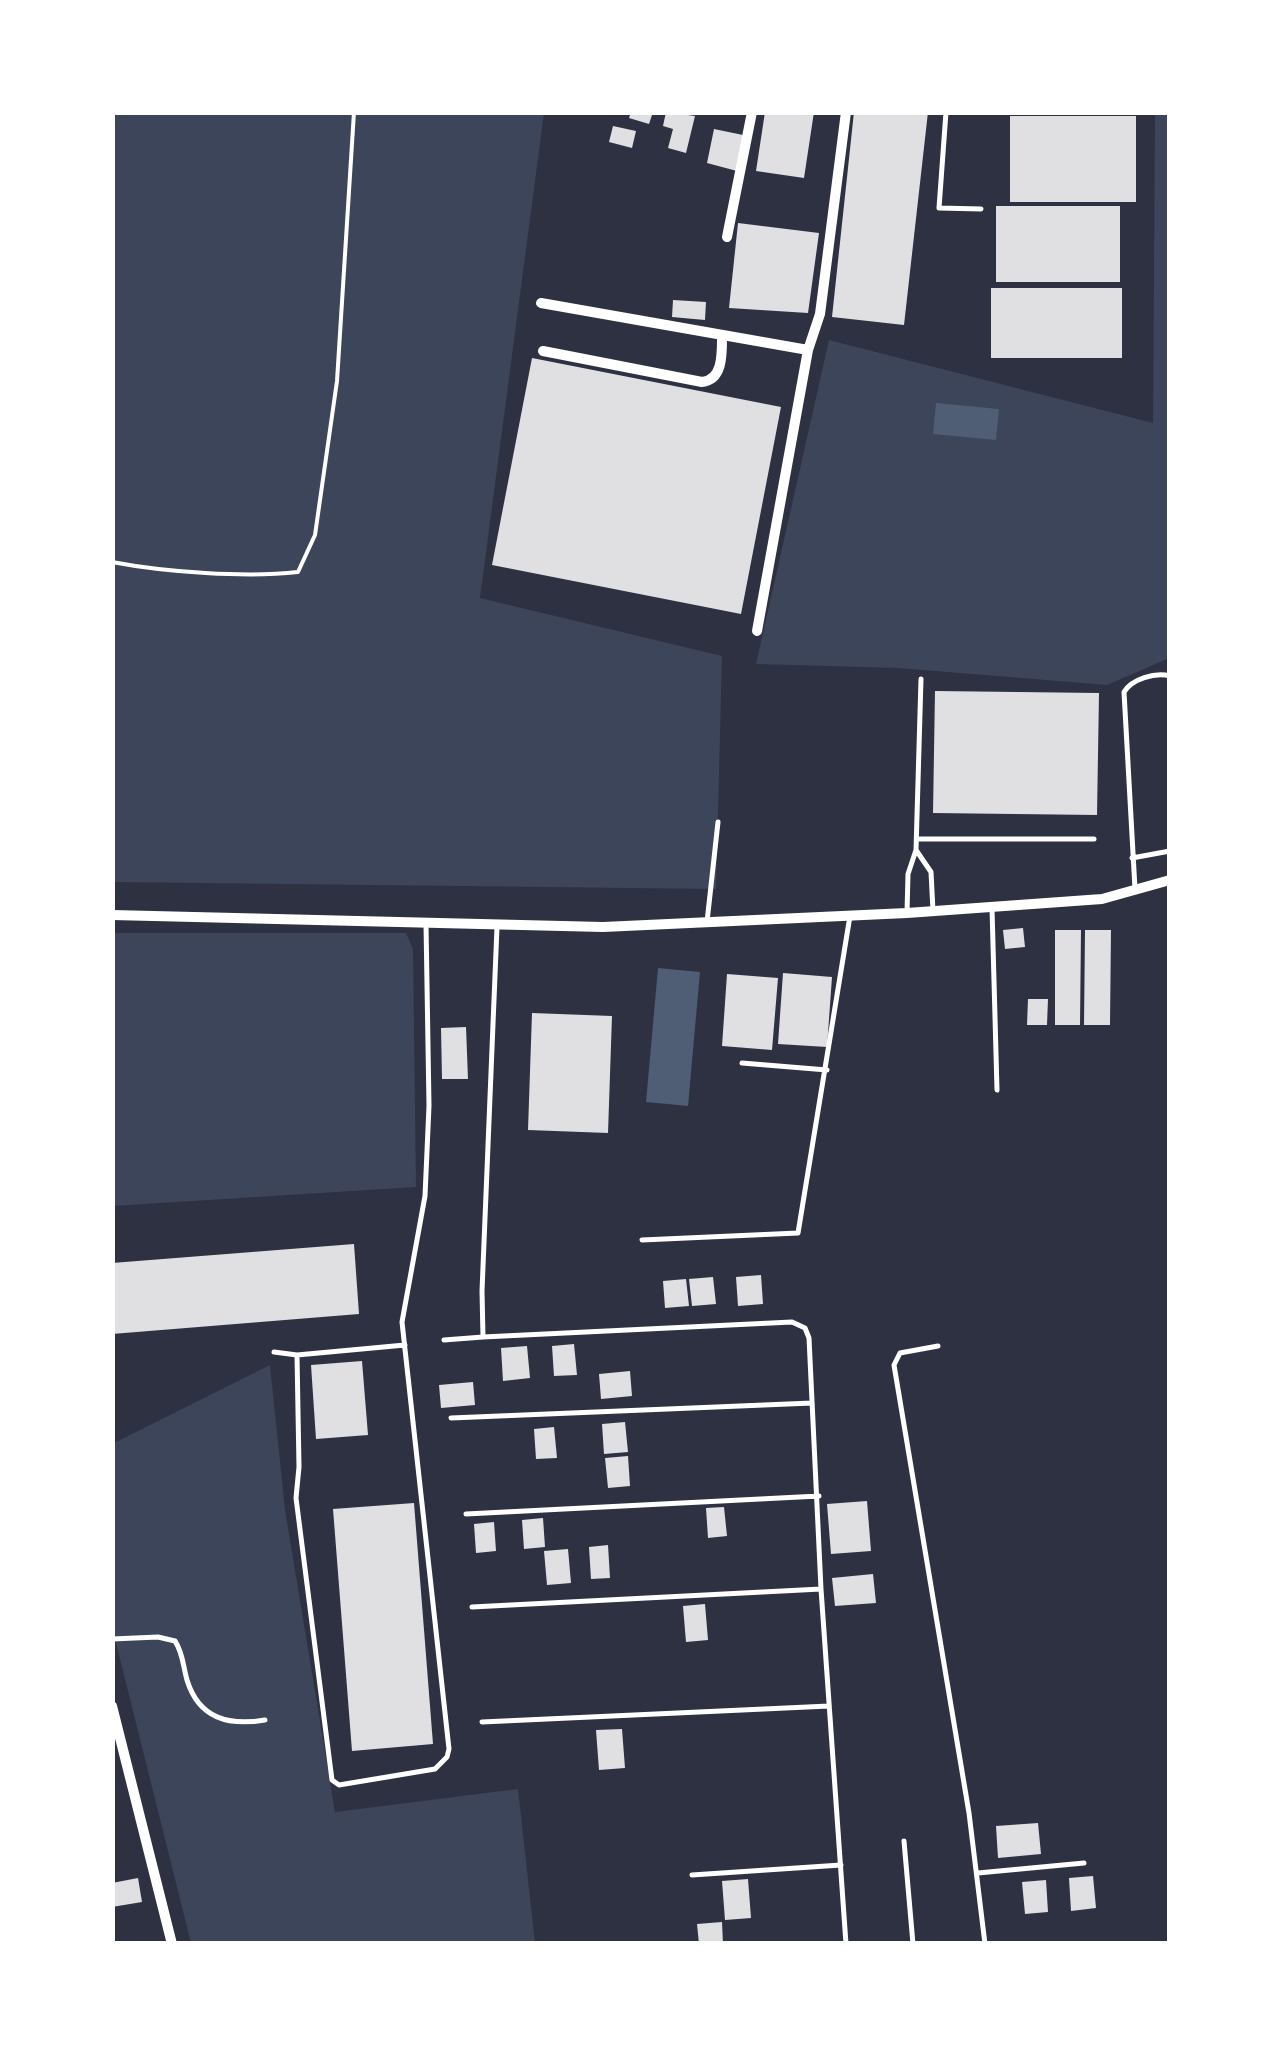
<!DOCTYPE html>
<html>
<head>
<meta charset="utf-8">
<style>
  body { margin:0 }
  #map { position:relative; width:1282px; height:2056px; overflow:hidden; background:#2d3142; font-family:Quicksand,sans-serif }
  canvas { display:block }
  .frame { position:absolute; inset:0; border:115px solid #fff; pointer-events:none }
</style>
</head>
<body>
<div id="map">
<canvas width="1282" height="2056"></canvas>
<div class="frame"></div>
</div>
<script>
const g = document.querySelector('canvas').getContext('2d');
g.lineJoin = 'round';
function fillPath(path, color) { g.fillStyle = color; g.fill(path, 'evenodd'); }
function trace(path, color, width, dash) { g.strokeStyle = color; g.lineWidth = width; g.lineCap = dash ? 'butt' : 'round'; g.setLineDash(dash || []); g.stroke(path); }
fillPath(new Path2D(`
  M 113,113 L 544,113 L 480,598 L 722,656 L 716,889 L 113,882 Z
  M 1155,113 L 1169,113 L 1170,602 L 1167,659 L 1107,685 L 898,668 L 756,664 L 829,340 L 1153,423 Z
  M 113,933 L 406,933 L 413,949 L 416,1187 L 113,1206 Z
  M 270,1365 L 285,1510 L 335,1812 L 518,1789 L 535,1943 L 191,1943 L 113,1631 L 112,1444 Z`), '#3c4559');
fillPath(new Path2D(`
  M 936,403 L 999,409 L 996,440 L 933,434 Z
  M 658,968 L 700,972 L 688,1106 L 646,1102 Z`), '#4f5d75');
fillPath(new Path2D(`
  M 631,112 L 653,112 L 649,124 L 629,118 Z
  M 666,112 L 695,116 L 686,153 L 668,148 L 673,129 L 663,126 Z
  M 765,112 L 814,112 L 804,178 L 756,171 Z
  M 854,112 L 928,112 L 904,325 L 832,317 Z
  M 1010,116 L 1136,116 L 1136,202 L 1010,202 Z
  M 613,126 L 636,131 L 632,148 L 609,142 Z
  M 714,129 L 743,135 L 737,171 L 707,163 Z
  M 996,206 L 1120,206 L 1120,282 L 996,282 Z
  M 738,223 L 819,233 L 808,313 L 729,308 Z
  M 991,288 L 1122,288 L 1122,358 L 991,358 Z
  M 673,300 L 706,302 L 705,320 L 672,317 Z
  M 532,358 L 781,407 L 741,614 L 492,565 Z
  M 935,691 L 1099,693 L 1097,815 L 933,813 Z
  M 1023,928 L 1025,947 L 1005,949 L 1003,930 Z
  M 1055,930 L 1081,930 L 1080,1025 L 1055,1025 Z
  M 1085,930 L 1111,930 L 1110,1025 L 1084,1025 Z
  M 783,973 L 832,977 L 827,1047 L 778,1044 Z
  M 727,974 L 778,978 L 772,1050 L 722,1046 Z
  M 1028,999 L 1048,999 L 1047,1025 L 1027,1025 Z
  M 532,1013 L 612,1016 L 608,1133 L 528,1130 Z
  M 466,1027 L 468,1079 L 442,1079 L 441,1028 Z
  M 354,1244 L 359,1314 L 112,1334 L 112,1263 Z
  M 761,1275 L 763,1304 L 738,1306 L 736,1277 Z
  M 713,1277 L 716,1304 L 692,1306 L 689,1279 Z
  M 686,1279 L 689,1306 L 665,1308 L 663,1281 Z
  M 574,1344 L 577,1375 L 554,1376 L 552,1346 Z
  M 527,1346 L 530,1378 L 503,1381 L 501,1348 Z
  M 362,1361 L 368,1435 L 316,1439 L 311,1365 Z
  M 630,1371 L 632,1396 L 601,1399 L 599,1374 Z
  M 473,1382 L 475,1405 L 441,1408 L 439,1385 Z
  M 625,1422 L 628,1452 L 604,1454 L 602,1424 Z
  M 554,1427 L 557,1458 L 536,1459 L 534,1429 Z
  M 628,1456 L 630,1486 L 608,1488 L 605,1458 Z
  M 867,1501 L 871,1551 L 831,1554 L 827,1504 Z
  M 414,1503 L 433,1744 L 352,1751 L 333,1509 Z
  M 724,1507 L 727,1536 L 708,1538 L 706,1508 Z
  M 543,1518 L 545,1547 L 524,1549 L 522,1520 Z
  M 494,1522 L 496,1551 L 476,1553 L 474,1524 Z
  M 608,1545 L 610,1578 L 591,1579 L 589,1547 Z
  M 568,1549 L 571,1583 L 547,1585 L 544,1551 Z
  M 873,1574 L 876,1603 L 835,1606 L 832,1578 Z
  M 705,1604 L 708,1640 L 686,1642 L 683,1606 Z
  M 622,1729 L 625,1768 L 599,1770 L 596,1730 Z
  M 1038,1823 L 1041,1854 L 998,1858 L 996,1826 Z
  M 1093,1876 L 1096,1908 L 1071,1911 L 1069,1878 Z
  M 138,1878 L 142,1902 L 112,1907 L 112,1883 Z
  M 748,1879 L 751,1918 L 725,1920 L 722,1881 Z
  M 1046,1880 L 1048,1912 L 1025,1914 L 1022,1882 Z
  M 722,1922 L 723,1944 L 699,1944 L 697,1924 Z`), '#e0e0e3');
trace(new Path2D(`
  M 112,562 C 164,572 247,578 298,572 L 315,535 L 337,381 L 354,112`), '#fff', 4);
trace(new Path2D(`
  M 946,112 L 939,208 L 981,209
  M 917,839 L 1094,839
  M 916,850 L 921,679
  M 1132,858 L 1170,851
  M 1135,889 L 1124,692 C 1132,679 1155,672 1170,676
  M 992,908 L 997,1090
  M 907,913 L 908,874 L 916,850 L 931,872 L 933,911
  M 707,922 L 718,822
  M 497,927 L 482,1291 L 483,1337 L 792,1322 L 805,1328 L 809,1338 L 821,1589 L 846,1944
  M 742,1063 L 827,1070
  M 642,1240 L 798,1233 L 850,916
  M 444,1340 L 483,1337
  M 405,1345 L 297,1355 L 299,1467 L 296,1498 L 332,1780 L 339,1785 L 435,1769 L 447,1757 L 449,1749 L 402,1322 L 425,1196 L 429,1106 L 426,924
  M 938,1346 L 900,1353 L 894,1365 L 969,1813 L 985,1944
  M 274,1352 L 297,1355
  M 451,1418 L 812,1403
  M 466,1514 L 819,1496
  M 472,1607 L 821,1589
  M 112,1639 L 158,1637 L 175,1641 C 183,1653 183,1666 187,1680 C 199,1719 229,1726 265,1720
  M 482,1722 L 829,1706
  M 904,1841 L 913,1944
  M 978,1873 L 1084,1863
  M 692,1875 L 841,1865`), '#fff', 5);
trace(new Path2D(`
  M 727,237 L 752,112
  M 541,303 L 808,350 L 820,314 L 846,112
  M 543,351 L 702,382 C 723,380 722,354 722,336
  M 757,631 L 808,350
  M 112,915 L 603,927 L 907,913 L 1102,899 L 1170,880
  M 112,1706 L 172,1944`), '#fff', 10);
</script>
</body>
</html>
